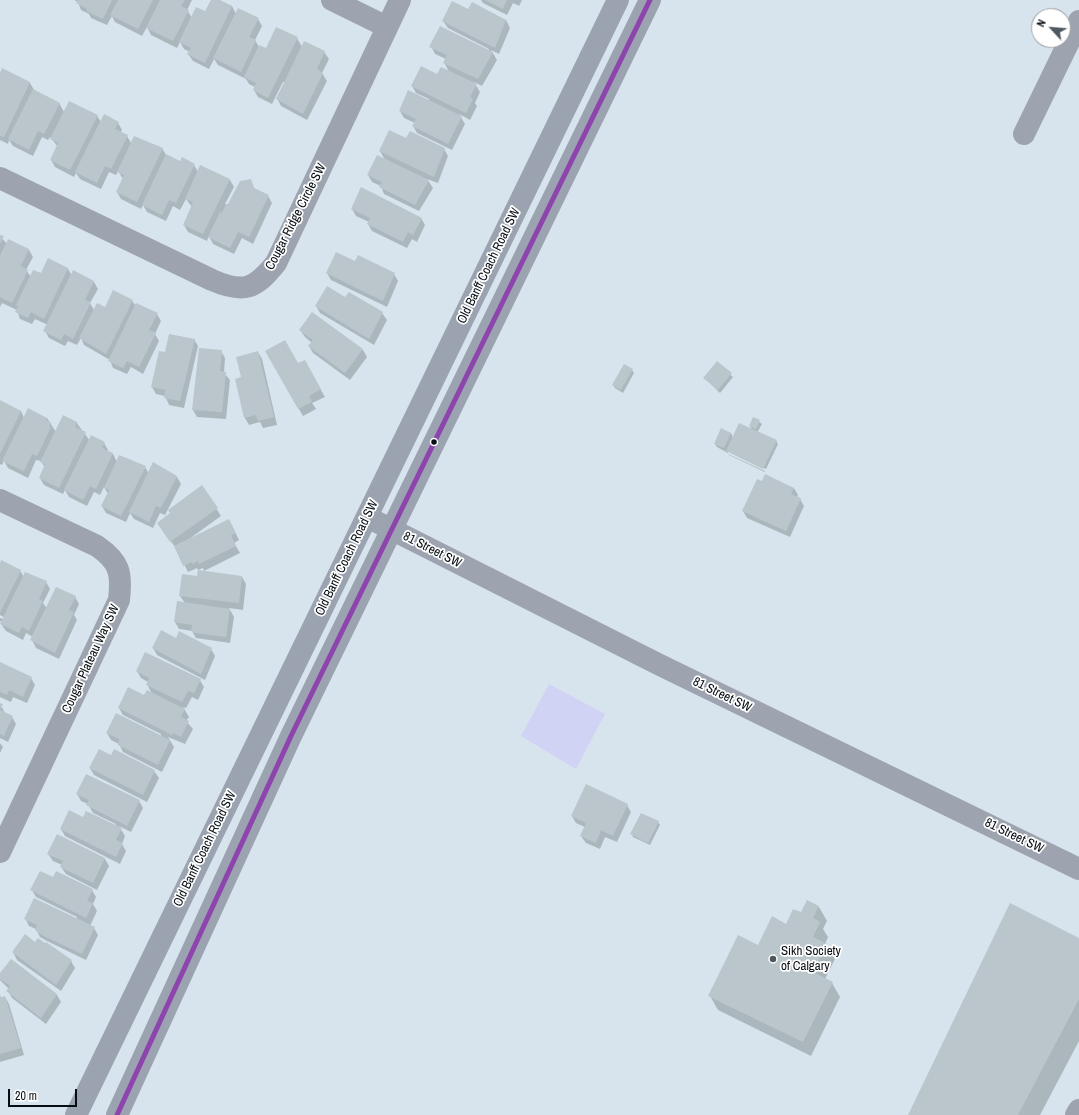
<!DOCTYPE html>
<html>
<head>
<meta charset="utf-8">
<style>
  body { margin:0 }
  #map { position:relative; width:1079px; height:1115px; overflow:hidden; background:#d7e4ed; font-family:"Archivo Narrow",sans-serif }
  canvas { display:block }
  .north { position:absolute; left:1031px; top:8px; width:40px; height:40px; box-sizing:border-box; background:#fff; border:1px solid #9b9ea1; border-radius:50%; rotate:296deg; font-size:11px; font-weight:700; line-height:16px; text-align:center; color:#060d13 }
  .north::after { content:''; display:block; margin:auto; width:14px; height:18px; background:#4f585f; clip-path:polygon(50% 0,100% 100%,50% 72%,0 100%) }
  .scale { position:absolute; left:8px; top:1089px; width:69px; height:18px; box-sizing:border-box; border:2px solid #060d13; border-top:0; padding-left:5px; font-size:12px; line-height:14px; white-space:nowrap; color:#060d13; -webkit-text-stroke:3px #fff; paint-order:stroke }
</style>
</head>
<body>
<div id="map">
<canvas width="1079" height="1115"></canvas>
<div class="north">N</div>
<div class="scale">20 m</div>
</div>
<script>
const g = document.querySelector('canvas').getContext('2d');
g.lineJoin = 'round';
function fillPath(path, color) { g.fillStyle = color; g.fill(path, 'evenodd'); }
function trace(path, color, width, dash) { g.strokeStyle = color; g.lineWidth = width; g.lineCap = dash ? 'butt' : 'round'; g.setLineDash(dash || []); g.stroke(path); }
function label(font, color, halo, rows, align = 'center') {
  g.font = font + ' "Archivo Narrow",sans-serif'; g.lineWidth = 3.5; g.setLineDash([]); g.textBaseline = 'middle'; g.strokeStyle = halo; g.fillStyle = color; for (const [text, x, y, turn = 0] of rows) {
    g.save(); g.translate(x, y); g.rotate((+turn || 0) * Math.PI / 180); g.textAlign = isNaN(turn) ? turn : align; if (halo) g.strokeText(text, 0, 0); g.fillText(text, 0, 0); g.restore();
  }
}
fillPath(new Path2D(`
  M 549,684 L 605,714 L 576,769 L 521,736 Z`), '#d1d3f4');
fillPath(new Path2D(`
  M 74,0 L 192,0 L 187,10 L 192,18 L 206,13 L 212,0 L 218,0 L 232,6 L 236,14 L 258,19 L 262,26 L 255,40 L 259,47 L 266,50 L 297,38 L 302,47 L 324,52 L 329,59 L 322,73 L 327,81 L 307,120 L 281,106 L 277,98 L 285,82 L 283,82 L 272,104 L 258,97 L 254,90 L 255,87 L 249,84 L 246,79 L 218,65 L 214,59 L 209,69 L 193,61 L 188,54 L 190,52 L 184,49 L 180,42 L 177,48 L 151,35 L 147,27 L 142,36 L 115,22 L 112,16 L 107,25 L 91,18 L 89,14 L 81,10 L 78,2 Z
  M 481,0 L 522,0 L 519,6 L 513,3 L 507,15 L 483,3 Z
  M 469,11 L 506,20 L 510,28 L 499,54 L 491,50 L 497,60 L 482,86 L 474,82 L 480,92 L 475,103 L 477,106 L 470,120 L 459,114 L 465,124 L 452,150 L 417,133 L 413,126 L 415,123 L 404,118 L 400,111 L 428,101 L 429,99 L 416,93 L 412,86 L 449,72 L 444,62 L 446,59 L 435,54 L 431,46 L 488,51 L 489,49 L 448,28 L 443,21 Z
  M 3,70 L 30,83 L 34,90 L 59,103 L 64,112 L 97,116 L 101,122 L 118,123 L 122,130 L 120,133 L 127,136 L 131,143 L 162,148 L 166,155 L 181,162 L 194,165 L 198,172 L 201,167 L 230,180 L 234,187 L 225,204 L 229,206 L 250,180 L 255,190 L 268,196 L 272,203 L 253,244 L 242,238 L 234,254 L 213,244 L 209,236 L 207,241 L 188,232 L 184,225 L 192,207 L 186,199 L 180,210 L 173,206 L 166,221 L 147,212 L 143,205 L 141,209 L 121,199 L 117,192 L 123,179 L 118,171 L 116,175 L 109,172 L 101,189 L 80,179 L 76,173 L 74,177 L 55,167 L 51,160 L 58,147 L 50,137 L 48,140 L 42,137 L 33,156 L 13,146 L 9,140 L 8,144 L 0,140 L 0,73 Z
  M 407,139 L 444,149 L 448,156 L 438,183 L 427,179 L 433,188 L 419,211 L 384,194 L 381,186 L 372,182 L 368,175 L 385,160 L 380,151 Z
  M 352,209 L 421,218 L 425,225 L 417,242 L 412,239 L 407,248 L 372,231 L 368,224 L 369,222 L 356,216 Z
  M 0,236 L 7,244 L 9,240 L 29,250 L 33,257 L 26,270 L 31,277 L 41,275 L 49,260 L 68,269 L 72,276 L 94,282 L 98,289 L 90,303 L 94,310 L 132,301 L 136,306 L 157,314 L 161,321 L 155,334 L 159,341 L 143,374 L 131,367 L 127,374 L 113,368 L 110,360 L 84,345 L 81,338 L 77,345 L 68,341 L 65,346 L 49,338 L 45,331 L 48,325 L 35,319 L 32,324 L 20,319 L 17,310 L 2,303 L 0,307 Z
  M 355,262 L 394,274 L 398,281 L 387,307 L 331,280 L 327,273 Z
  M 349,293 L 382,313 L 387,320 L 374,345 L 320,313 L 316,306 L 345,298 Z
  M 300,330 L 363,350 L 367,357 L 350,380 L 313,353 L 309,346 L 312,343 L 305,337 Z
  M 194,339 L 198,346 L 184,408 L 169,405 L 165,396 L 156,394 L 152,387 L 166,354 Z
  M 200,349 L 221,351 L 225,358 L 224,373 L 230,380 L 226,419 L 197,417 L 193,410 Z
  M 266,351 L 298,365 L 304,361 L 325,397 L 312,403 L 316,409 L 303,416 Z
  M 258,352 L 262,359 L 277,425 L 263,428 L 260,422 L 249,425 L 245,418 L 236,380 L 242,378 Z
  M 717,363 L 733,377 L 720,393 L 705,378 Z
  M 632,370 L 634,373 L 623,393 L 615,388 L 613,385 Z
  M 0,401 L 21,411 L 24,418 L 47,418 L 56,432 L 76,422 L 90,441 L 104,443 L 108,450 L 107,452 L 113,454 L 117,462 L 145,467 L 149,474 L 154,464 L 166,470 L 168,473 L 177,477 L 181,484 L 165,515 L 160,513 L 153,528 L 134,519 L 130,513 L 126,522 L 106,513 L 102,506 L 108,494 L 104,487 L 100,495 L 94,492 L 87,506 L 69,497 L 65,490 L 63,494 L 44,485 L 40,478 L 45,468 L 41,461 L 36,460 L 28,478 L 8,468 L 4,461 L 2,465 L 0,464 Z
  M 754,418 L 762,424 L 757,433 L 776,441 L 778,444 L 766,469 L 728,451 L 728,453 L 717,447 L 715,444 L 731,433 L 733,438 L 752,430 L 750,426 Z
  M 728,454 L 765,471 L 765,472 L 729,455 Z
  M 762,482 L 794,488 L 798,495 L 797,497 L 800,499 L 804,506 L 790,537 L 747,518 L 743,511 Z
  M 202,486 L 221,516 L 189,539 L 229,520 L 239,540 L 234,543 L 240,553 L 204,571 L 203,568 L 198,570 L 197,568 L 188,572 L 176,548 L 162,530 Z
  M 0,566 L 20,571 L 24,577 L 46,582 L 50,589 L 43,603 L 47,609 L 75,597 L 79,604 L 74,615 L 77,620 L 59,659 L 36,648 L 32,640 L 33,637 L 26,633 L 23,640 L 6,631 L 1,624 L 3,622 L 0,621 L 0,618 L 3,619 L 4,617 L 0,615 Z
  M 198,577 L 242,577 L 246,584 L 243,610 L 229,608 L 234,617 L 230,643 L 196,638 L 192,631 L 179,629 L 175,622 L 185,603 L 180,596 Z
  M 177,639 L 211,649 L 215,656 L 205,680 L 157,655 L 153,648 Z
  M 0,663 L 31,678 L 35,685 L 27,703 L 13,697 L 11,702 L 0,697 Z
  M 137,671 L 200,680 L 204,687 L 198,700 L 192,697 L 186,708 L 183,707 L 189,717 L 186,721 L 193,729 L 185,744 L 168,737 L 174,747 L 162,772 L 123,752 L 119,744 L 111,740 L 107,733 L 161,736 L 161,734 L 123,715 L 119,708 L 152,694 L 147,684 L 148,682 L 141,678 Z
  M 0,704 L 5,713 L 12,717 L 16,724 L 8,742 L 0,738 Z
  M 0,743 L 3,747 L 0,753 Z
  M 112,757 L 154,771 L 159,778 L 147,802 L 94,775 L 90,768 Z
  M 77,794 L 139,801 L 143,808 L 131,832 L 119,826 L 125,836 L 122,844 L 126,851 L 120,864 L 65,836 L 61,829 L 83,818 L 115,826 L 116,824 L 93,813 L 88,804 L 81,801 Z
  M 627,805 L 631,812 L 617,842 L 605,837 L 600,849 L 586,843 L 581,836 L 585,827 L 576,823 L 572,816 Z
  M 658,822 L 660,825 L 650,845 L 633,837 L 632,834 Z
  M 48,854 L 105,859 L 109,866 L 97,890 L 66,874 L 61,867 L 62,865 L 53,861 Z
  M 32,890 L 92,890 L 96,897 L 93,904 L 97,911 L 90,926 L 94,928 L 98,935 L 86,960 L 47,941 L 40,937 L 36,929 L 29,926 L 25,918 L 76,919 L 77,917 L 36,897 Z
  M 819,907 L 827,921 L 823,929 L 828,937 L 825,944 L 835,959 L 825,979 L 832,983 L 840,997 L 811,1056 L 718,1010 L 710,996 L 758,946 L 801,913 Z
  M 1079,939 L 1079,1041 L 1040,1115 L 909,1115 Z
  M 36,943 L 71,961 L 75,968 L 61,991 L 17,960 L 13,952 Z
  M 12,960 L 57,995 L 61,1002 L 46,1024 L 12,998 L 8,991 L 9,989 L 0,980 L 0,975 Z
  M 0,995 L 1,998 L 5,997 L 9,1004 L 24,1055 L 0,1062 Z`), '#0003');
fillPath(new Path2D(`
  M 78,0 L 112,0 L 103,19 L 86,11 L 87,9 L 76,3 Z
  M 118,0 L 153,0 L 138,29 L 110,15 Z
  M 160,0 L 185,0 L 181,6 L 189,10 L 173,41 L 146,28 Z
  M 211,0 L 220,0 L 232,6 L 205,63 L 187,54 L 191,48 L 179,42 L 196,7 L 205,11 Z
  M 485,0 L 507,0 L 503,9 Z
  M 452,1 L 468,9 L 472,2 L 506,20 L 495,48 L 442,21 Z
  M 238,8 L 259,18 L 249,37 L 256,40 L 241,72 L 213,58 Z
  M 440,26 L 493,52 L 478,79 L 443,63 L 447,55 L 429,47 Z
  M 276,27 L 298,37 L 268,98 L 253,90 L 256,83 L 244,77 L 259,45 L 266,48 Z
  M 304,41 L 325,51 L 317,69 L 323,73 L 303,114 L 276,99 Z
  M 421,66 L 437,74 L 441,67 L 477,84 L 470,97 L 473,99 L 466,113 L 411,86 Z
  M 2,68 L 30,82 L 4,137 L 0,136 L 0,73 Z
  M 33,89 L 60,103 L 44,134 L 38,131 L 29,150 L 8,139 Z
  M 408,90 L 462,116 L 448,144 L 412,126 L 416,119 L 399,111 Z
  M 69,101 L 98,115 L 70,170 L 50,160 L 58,143 L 50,139 Z
  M 104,114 L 119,122 L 115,129 L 128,135 L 111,169 L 105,166 L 97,183 L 75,172 Z
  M 389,130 L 406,138 L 410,131 L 445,148 L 434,177 L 379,151 Z
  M 134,136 L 163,148 L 137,202 L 116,192 L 124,175 L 117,172 Z
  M 166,154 L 180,161 L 182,157 L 195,164 L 176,203 L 169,200 L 162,215 L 142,205 Z
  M 377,155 L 429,180 L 415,205 L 379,187 L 382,182 L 367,175 Z
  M 200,165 L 230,179 L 203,234 L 183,225 L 193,202 L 185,199 Z
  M 251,179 L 254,188 L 269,195 L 249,237 L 238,232 L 230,248 L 208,237 L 220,212 L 222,213 L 226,204 L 228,204 L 240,181 Z
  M 361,187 L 422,218 L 413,235 L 408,232 L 403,242 L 367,224 L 370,218 L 351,209 Z
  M 0,235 L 4,236 L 0,244 Z
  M 8,239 L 29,249 L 21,266 L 28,270 L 12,303 L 0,297 L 0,256 Z
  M 336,252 L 355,261 L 358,255 L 395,273 L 383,301 L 326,273 Z
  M 48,258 L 68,268 L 44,319 L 31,312 L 28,318 L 15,312 L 18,306 L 16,305 L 33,270 L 41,273 Z
  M 73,270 L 94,281 L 85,300 L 91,302 L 73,339 L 64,334 L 61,340 L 43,331 Z
  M 327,286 L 345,297 L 349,292 L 383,312 L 369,339 L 315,306 Z
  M 113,290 L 133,300 L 106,354 L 79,338 L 97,303 L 105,307 Z
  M 136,303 L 158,313 L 149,330 L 156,333 L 139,367 L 127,361 L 123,368 L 108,361 Z
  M 312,312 L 363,349 L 345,373 L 308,346 L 313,340 L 299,330 Z
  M 169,334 L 195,339 L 180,401 L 164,398 L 165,390 L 151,387 L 159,351 L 165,352 Z
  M 285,340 L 298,363 L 305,360 L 321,389 L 309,396 L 312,402 L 298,409 L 265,351 Z
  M 199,348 L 222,350 L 220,371 L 226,372 L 222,412 L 192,410 Z
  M 258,351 L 274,417 L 258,421 L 256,415 L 244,418 L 235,379 L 241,377 L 236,357 Z
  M 717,361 L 732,373 L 718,390 L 703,378 Z
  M 624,364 L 633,369 L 621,390 L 612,385 Z
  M 0,400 L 21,411 L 0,454 Z
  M 28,408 L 47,418 L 46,420 L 51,422 L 49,426 L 51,427 L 37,456 L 32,454 L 24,471 L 2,461 Z
  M 63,415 L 77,422 L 75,427 L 86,432 L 59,488 L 39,478 L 45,464 L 40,462 Z
  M 753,417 L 760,420 L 756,429 L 749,426 Z
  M 739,423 L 777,440 L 763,469 L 726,451 Z
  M 721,428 L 731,433 L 724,448 L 714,444 Z
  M 91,435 L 105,442 L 102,448 L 113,453 L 96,489 L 90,486 L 83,500 L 64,490 Z
  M 119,455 L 146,466 L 121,516 L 101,506 L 109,490 L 104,488 Z
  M 153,462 L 177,476 L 161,508 L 156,506 L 149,522 L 129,512 Z
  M 765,474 L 794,488 L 791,494 L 801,498 L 786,531 L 742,511 L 757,479 L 762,481 Z
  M 202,485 L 218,508 L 170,542 L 157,523 L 170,513 L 168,510 Z
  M 229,519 L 236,533 L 231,535 L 236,546 L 199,564 L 198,561 L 193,564 L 192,562 L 183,566 L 174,546 Z
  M 1,560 L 21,570 L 0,613 L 0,563 Z
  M 198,570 L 242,576 L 239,603 L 179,596 L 182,574 L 197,576 Z
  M 25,572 L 47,581 L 39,599 L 43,601 L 29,631 L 22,627 L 19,633 L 0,624 Z
  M 56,587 L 76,596 L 69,610 L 74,612 L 55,653 L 30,640 Z
  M 177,601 L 230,609 L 226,637 L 195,633 L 191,631 L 192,625 L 174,622 Z
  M 161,630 L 176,638 L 179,631 L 212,648 L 201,674 L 152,648 Z
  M 145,652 L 201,679 L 194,693 L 188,691 L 182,702 L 146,685 L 149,678 L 136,671 Z
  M 0,662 L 32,677 L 23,697 L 9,690 L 7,695 L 0,692 Z
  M 128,687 L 144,695 L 147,690 L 185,709 L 181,717 L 189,721 L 181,737 L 173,733 L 172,735 L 118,708 Z
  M 0,703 L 3,704 L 0,710 L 13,716 L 4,736 L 0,734 Z
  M 116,713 L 170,740 L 158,765 L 118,745 L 119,739 L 106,733 Z
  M 99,749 L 111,755 L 114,749 L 155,770 L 143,795 L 89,768 Z
  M 86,774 L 140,800 L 127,826 L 88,806 L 86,805 L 89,800 L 76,794 Z
  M 586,784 L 628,804 L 613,836 L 601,830 L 596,843 L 580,836 L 586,823 L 571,816 Z
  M 69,810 L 83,817 L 86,811 L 122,828 L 116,840 L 123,843 L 116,857 L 60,829 Z
  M 641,813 L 659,821 L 648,843 L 630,834 Z
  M 57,834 L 105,858 L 93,883 L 60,867 L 63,861 L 47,854 Z
  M 40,871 L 53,877 L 56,871 L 93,889 L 87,901 L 93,903 L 86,918 L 30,890 Z
  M 34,898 L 95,927 L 82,954 L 42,935 L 35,930 L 37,925 L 24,919 Z
  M 807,900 L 819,906 L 813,918 L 820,922 L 813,937 L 827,944 L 813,972 L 833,982 L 803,1042 L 708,996 L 738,935 L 758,945 L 772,916 L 786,924 L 793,909 L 801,912 Z
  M 1010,903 L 1079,938 L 1079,999 L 1018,1115 L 908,1115 Z
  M 25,934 L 35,942 L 38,938 L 45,943 L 46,942 L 72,960 L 56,985 L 12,952 Z
  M 11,959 L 57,994 L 41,1018 L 6,991 L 10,986 L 0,979 L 0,973 Z
  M 5,996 L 21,1048 L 0,1054 L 0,998 Z`), '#bac6cb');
trace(new Path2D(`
  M 332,0 L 387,27
  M 1024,134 L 1079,21
  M 0,178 L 212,280 C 244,294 255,289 276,263 L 400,0
  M 0,500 L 97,546 C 120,562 122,573 119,600 L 0,852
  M 367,517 L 660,665 L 1079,869
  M 1076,1115 L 1079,1110`), '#9da4b0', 22);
trace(new Path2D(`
  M 76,1115 L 618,0
  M 117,1115 L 291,736 L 650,0`), '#9ba3b1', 22);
trace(new Path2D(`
  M 117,1115 L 291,736 L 650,0`), '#8e44ad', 5);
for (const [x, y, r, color] of [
  [434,442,3.5,"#060d13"],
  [773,959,4,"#4f585f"]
]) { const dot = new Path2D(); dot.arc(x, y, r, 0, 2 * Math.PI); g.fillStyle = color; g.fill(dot); trace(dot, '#fff', 1.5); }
label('13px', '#060d13', '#fff', [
  ["Cougar Ridge Circle SW",296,217,-63],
  ["Old Banff Coach Road SW",489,266,-64],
  ["81 Street SW",432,550,27],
  ["Old Banff Coach Road SW",347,558,-64],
  ["Cougar Plateau Way SW",91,659,-65],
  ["81 Street SW",722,695,26],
  ["81 Street SW",1014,836,26],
  ["Old Banff Coach Road SW",205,849,-64]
]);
label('13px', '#060d13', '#fff', [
  ["Sikh Society",781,952],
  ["of Calgary",781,967]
], 'left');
</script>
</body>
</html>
